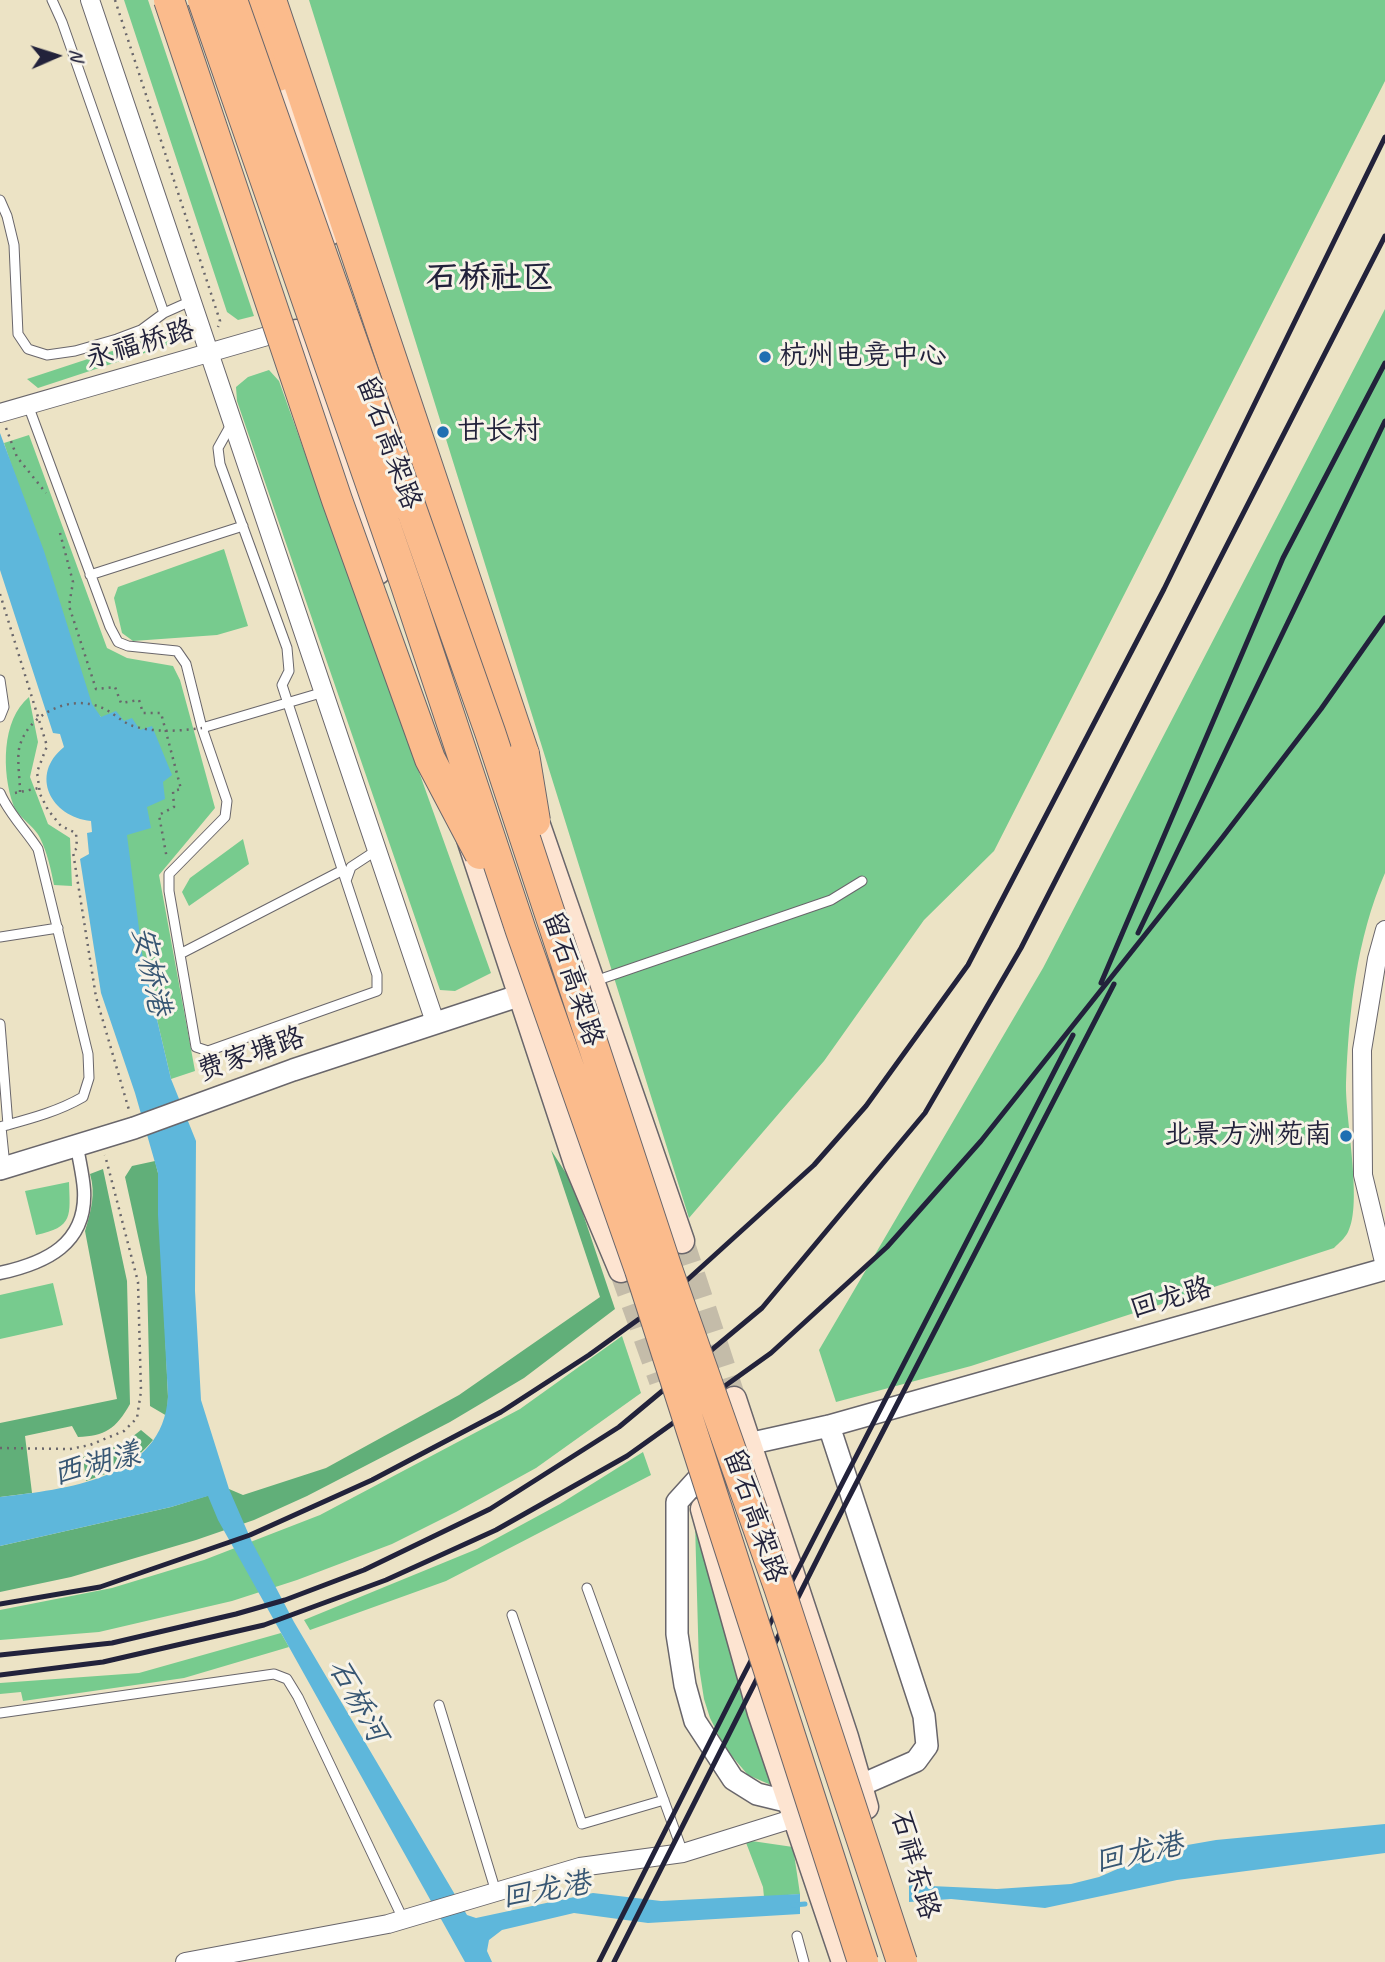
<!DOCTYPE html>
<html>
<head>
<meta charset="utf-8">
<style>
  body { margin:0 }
  #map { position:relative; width:1385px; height:1962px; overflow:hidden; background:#ece3c5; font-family:Caveat,sans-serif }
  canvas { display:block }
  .north { position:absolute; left:21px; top:21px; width:70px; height:70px; -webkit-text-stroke:5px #f7f3e8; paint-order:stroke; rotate:87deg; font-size:19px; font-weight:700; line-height:28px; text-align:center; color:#22223b }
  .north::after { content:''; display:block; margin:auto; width:24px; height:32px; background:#22223b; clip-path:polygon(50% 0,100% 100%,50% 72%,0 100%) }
</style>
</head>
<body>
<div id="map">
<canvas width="1385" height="1962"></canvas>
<div class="north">N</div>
</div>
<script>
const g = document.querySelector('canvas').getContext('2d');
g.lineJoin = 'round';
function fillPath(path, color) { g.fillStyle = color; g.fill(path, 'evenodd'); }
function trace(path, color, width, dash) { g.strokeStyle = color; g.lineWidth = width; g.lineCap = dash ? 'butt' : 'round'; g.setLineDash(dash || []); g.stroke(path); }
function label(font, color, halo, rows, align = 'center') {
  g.font = font + ' Caveat,"LXGW WenKai TC",sans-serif'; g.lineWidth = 6; g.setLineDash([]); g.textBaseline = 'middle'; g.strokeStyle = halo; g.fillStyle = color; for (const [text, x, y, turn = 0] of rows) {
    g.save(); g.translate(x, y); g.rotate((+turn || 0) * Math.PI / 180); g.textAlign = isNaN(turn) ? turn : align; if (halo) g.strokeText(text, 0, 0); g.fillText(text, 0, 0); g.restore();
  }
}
fillPath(new Path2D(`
  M 124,0 L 148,0 L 254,316 L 238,320 L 227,312 Z
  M 309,0 L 1385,0 L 1385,81 L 994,851 L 924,920 L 824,1061 L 689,1218 Z
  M 1385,309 L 1385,873 C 1356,940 1349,1011 1346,1083 C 1345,1118 1363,1204 1348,1232 C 1345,1238 1339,1243 1334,1248 L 971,1366 L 836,1402 L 819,1350 L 1043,968 Z
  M 176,330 L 166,346 L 38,388 L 27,379 Z
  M 269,370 L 279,381 L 491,973 L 455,991 L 440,990 L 237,401 L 236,387 L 248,377 Z
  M 29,435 L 107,648 L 127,658 L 173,666 L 180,680 L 215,808 L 159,875 L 195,1071 L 171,1079 L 143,960 L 106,837 L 147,807 L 140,730 L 101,717 L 91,707 L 4,443 Z
  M 224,549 L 248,626 L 217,635 L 133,641 L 122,633 L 114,598 L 118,587 Z
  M 29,697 L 38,742 L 30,777 L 48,824 L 70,838 L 72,886 L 54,885 C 51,869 47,852 40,838 C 34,825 17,817 13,804 C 2,773 1,720 29,697 Z
  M 243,839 L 249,864 L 189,906 L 182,892 L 190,878 Z
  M 69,1182 C 70,1216 74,1227 36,1235 L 25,1191 Z
  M 53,1283 L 63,1325 L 0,1339 L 0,1295 Z
  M 622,1336 L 641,1393 L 536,1468 L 456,1512 L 392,1544 L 297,1580 L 232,1601 L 99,1632 L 0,1640 L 0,1610 L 112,1588 L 204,1560 L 320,1515 L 520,1409 Z
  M 643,1452 L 651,1475 L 446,1581 L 310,1630 L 304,1620 L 477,1549 L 560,1504 Z
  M 695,1523 L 771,1785 L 748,1775 L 725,1748 L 710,1718 L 704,1699 L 699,1667 Z
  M 281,1633 L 289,1647 L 184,1678 L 23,1701 L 21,1692 L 0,1694 L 0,1683 L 139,1673 Z
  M 745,1840 L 793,1847 L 800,1894 L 764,1897 L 763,1887 Z`), '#77cb8e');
fillPath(new Path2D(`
  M 551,1150 L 573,1184 L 615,1309 L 524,1378 L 450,1422 L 307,1496 L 254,1520 L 196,1540 L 71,1577 L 0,1592 L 0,1546 L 171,1507 L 229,1489 L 243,1495 L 326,1468 L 459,1395 L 600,1297 Z
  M 155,1161 L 158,1173 L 168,1397 L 167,1416 L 150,1406 L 147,1277 L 125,1177 L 132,1166 Z
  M 103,1169 L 127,1281 L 130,1404 C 116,1429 105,1436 78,1437 L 72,1426 L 25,1436 L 32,1493 L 0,1497 L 0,1423 L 117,1399 L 85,1231 C 91,1211 96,1194 90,1174 Z
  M 141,1430 L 153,1440 C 132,1465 117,1470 86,1481 L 83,1457 L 123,1444 Z`), '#61af79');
fillPath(new Path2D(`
  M 0,433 L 44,551 L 92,704 L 101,717 L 116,711 L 124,721 L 132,718 L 140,730 L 152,726 L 172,775 L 163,782 L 165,799 L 147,807 L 151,828 L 127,835 L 143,960 L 171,1079 L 196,1141 L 195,1291 L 201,1400 L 229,1489 L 252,1542 L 294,1622 L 467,1915 L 476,1918 L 593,1893 L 661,1901 L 800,1894 L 800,1914 L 648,1923 L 574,1913 L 502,1930 L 489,1940 L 487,1951 L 492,1962 L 465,1962 L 218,1520 L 208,1496 L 171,1507 L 0,1546 L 0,1497 C 65,1489 163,1480 168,1396 L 158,1215 L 158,1173 L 135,1093 L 101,993 L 80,859 L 89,854 L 87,833 L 92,832 L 91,821 C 51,817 29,775 64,747 L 60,734 L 53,733 L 0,570 Z
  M 1385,1824 L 1385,1853 L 1177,1880 L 1045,1908 L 951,1899 L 909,1902 L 909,1885 L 997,1889 L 1071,1884 L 1099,1877 L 1122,1867 L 1142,1855 L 1176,1847 L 1216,1840 Z`), '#5eb7db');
trace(new Path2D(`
  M 793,1905 L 805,1904`), '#5eb7db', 5);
trace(new Path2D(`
  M 682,1241 L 734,1399
  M 621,1270 L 661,1381`), '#c4bca9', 24, [24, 12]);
const service = new Path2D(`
  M 52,0 L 62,22 L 164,313
  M 0,200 L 7,216 L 14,245 L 18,334 L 28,349 L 47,355 L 75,351 L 117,339 L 141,330 L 164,313 L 191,301
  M 28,405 L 110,627 L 118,642 L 128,646 L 177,651 L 186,664 L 202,728 L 227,801 L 225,817 L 169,874 L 169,891 L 196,1047 L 208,1051 L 377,991 L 377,975 L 346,881 L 351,867 L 377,850
  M 232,423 L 218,448 L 220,464 L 287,648 L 289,671 L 282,685 L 346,881
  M 90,575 L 243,526
  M 0,680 L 4,707 L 0,717
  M 202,728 L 324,692
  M 0,793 C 9,814 25,829 38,849 L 88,1054 L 89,1078 L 83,1097 C 57,1112 29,1119 0,1127
  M 0,937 L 58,928
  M 180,954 L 343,870
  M 595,981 L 831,900 L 862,881
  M 0,1024 L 8,1125
  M 1,1127 L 5,1166
  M 587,1588 L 683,1853
  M 512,1615 L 582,1824 L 664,1800
  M 439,1705 L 496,1892
  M 0,1713 L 274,1674 L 287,1679 L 298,1697 L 403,1919
  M 797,1936 L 804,1962`);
const pedestrian = new Path2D(`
  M 0,1273 C 46,1263 87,1244 84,1190 C 83,1175 79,1160 77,1146`);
const minor = new Path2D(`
  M 90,0 L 435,1022
  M 0,413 L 288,330
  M 1385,930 L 1377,959 L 1362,1050 L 1363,1175 L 1385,1266
  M 185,1962 L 388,1924 L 580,1867 L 683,1853 L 795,1818`);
const tertiary = new Path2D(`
  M 0,1169 L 134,1128 L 293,1070 L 521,995
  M 829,1426 L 924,1716 L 927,1746 L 916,1761 L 859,1786
  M 790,1802 L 757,1794 L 733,1779 L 695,1721 L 685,1685 L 677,1634 L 677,1502 L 715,1460 L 748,1444 L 829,1426 L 1385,1269`);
const secondary = new Path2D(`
  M 278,77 L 329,233
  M 296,332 L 378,572
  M 530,802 L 682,1241
  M 469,839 L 576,1163 L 621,1270
  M 734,1399 L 846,1737 L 866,1807
  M 703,1509 L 760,1713 L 844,1962`);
const primary = new Path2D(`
  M 252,0 L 278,77`);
const trunk = new Path2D(`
  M 271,0 L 524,754`);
trace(service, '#69666b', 11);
trace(pedestrian, '#69666b', 15);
trace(minor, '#69666b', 20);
trace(tertiary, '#69666b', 24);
trace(secondary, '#69666b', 27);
trace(primary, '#69666b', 31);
trace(trunk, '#69666b', 32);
trace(new Path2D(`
  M 115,0 L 220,321 L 218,327
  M 6,428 L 17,457 L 46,493
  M 60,533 L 73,582 L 69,606 L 96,689 L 115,687 L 121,703 L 139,700 L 143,713 L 161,713 L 181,789 L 173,791 L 174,807 L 159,815 L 167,859
  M 0,594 L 47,746 L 37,772 L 40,794 L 48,810 L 61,826 L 76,833 L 77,848 L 73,852 L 96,997 L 129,1110
  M 15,793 L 39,788
  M 0,1448 L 70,1449 L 90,1445 L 124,1431 L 137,1418 L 141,1391 L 138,1282 L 105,1155`), '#69666b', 2.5, [2, 5]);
trace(service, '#fff', 9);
trace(pedestrian, '#fff', 12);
trace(minor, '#fff', 18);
trace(tertiary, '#fff', 21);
trace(secondary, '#fde4d1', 24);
trace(primary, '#fbbb8c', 28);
trace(trunk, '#fbbb8c', 30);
trace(new Path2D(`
  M 1138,933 L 1385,421
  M 1101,983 L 1283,558 L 1385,363
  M 0,1604 L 100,1587 L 250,1535 L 372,1480 L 501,1412 L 589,1355 L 664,1301 L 814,1165 L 866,1106 L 968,965 L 1164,589 L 1385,137
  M 0,1655 L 112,1643 L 236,1614 L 285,1600 L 364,1570 L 490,1509 L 619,1427 L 762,1308 L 925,1113 L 1021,948 L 1385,236
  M 0,1675 L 103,1662 L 264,1625 L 386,1580 L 496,1530 L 627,1456 L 771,1353 L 887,1247 L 981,1141 L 1222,838 L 1321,709 L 1385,618
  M 599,1962 L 740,1682 L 1073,1035
  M 614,1962 L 830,1534 L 1114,984`), '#22223b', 5);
const trunkBridge = new Path2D(`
  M 169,0 L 337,500 L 430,759 L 480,854
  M 203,0 L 406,585 L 521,931 L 640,1270 L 863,1962
  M 232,0 L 490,732 L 667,1269 L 779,1587 L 902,1962
  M 524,754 L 535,821`);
trace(trunkBridge, '#69666b', 32, []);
trace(new Path2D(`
  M 20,792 C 20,779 17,762 19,749 C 26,715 69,694 100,707 C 112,711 121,722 133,726 C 156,733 178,731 202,728`), '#69666b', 2.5, [2, 5]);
trace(trunkBridge, '#fbbb8c', 30);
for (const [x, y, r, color] of [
  [765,357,7,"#1f6fb2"],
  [443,432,7,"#1f6fb2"],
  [1346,1136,7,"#1f6fb2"]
]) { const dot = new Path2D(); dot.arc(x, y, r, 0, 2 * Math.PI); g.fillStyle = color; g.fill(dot); trace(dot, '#f7f3e8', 2.5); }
label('28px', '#22223b', '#f7f3e8', [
  ["永福桥路",140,345,-16],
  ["留石高架路",388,443,70],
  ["留石高架路",572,979,72],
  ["费家塘路",251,1055,-19],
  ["回龙路",1171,1299,-16],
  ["留石高架路",754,1516,71],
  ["石祥东路",914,1865,74]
]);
label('28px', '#22223b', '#f7f3e8', [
  ["杭州电竞中心",779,357],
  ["甘长村",457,432],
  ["北景方洲苑南",1332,1136,"right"]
], 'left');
label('italic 30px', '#375673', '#f7f3e8', [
  ["安桥港",150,971,78],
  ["西湖漾",97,1465,-15],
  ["石桥河",357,1701,61],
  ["回龙港",1139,1854,-12],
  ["回龙港",546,1891,-10]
]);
label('bold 32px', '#22223b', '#f7f3e8', [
  ["石桥社区",490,279]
]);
</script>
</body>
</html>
